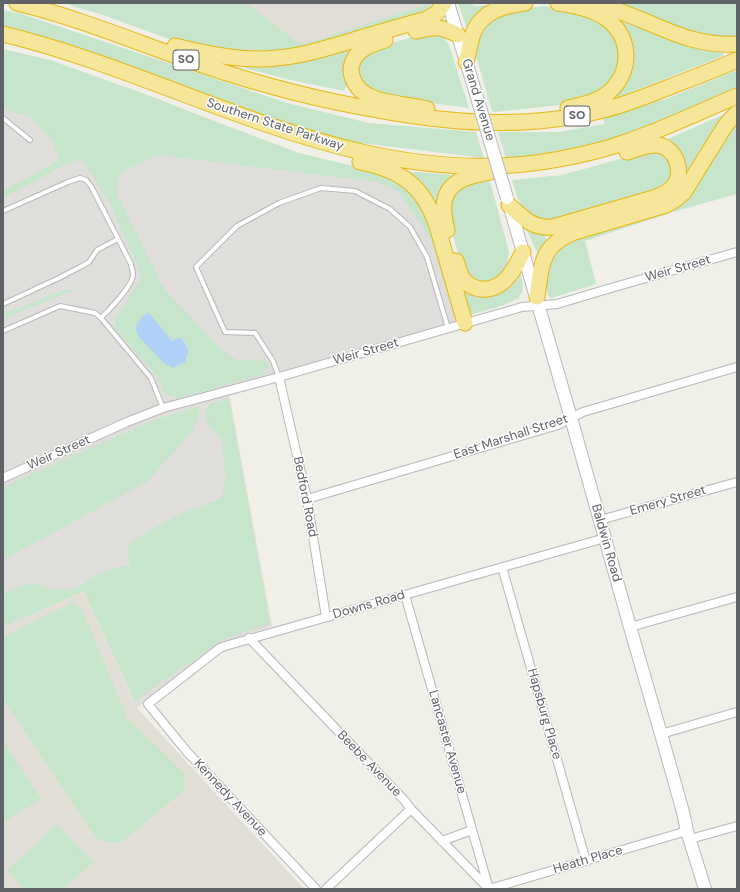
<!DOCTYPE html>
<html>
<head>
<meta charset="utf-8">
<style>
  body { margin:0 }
  #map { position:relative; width:740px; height:892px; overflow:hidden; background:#f0efe8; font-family:"DM Sans",sans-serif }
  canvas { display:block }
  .frame { position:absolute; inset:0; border:4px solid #5f6267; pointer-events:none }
</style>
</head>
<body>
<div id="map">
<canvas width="740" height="892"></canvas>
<div class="frame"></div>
</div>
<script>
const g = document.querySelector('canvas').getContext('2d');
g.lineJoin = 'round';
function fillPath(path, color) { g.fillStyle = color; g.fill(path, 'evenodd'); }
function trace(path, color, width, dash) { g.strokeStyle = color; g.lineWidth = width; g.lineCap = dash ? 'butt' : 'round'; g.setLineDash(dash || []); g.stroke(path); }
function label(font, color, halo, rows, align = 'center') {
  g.font = font + ' "DM Sans",sans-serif'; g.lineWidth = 3; g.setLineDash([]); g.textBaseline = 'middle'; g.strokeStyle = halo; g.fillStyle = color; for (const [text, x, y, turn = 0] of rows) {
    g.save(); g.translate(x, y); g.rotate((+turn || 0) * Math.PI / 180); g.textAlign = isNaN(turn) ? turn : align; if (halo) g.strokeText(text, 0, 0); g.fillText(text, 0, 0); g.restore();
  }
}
fillPath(new Path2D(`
  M 3,72 L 398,189 L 432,237 L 457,328 L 229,394 L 272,626 L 222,643 L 137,708 L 83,592 L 3,628 Z`), '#dfdeda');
fillPath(new Path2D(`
  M 238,3 L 444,3 L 293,49 Z
  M 83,592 L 137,708 L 304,889 L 3,889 L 3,628 Z`), '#e0ded6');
fillPath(new Path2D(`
  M 63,3 L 247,3 L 294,40 L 305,44 L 429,4 L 430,11 L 298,52 L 249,55 L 188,46 L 106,16 Z
  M 458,3 L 468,3 L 476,6 L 495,5 L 468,31 Z
  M 606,3 L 737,3 L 737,39 L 685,36 Z
  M 543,6 L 583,12 L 609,27 L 618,42 L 620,62 L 613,82 L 595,97 L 560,105 L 494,112 L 492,111 L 474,49 L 480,28 L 506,11 Z
  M 598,9 L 723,49 L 723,56 L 618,97 L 614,92 L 630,46 Z
  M 3,10 L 22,14 L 287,103 L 369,123 L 476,132 L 484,158 L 344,141 L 265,116 L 125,65 L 27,32 L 3,27 Z
  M 433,31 L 439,32 L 449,45 L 469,108 L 373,95 L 358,81 L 359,58 L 368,50 Z
  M 365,42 L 344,91 L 286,79 L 245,68 L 246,64 Z
  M 3,49 L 50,60 L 153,97 L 214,121 L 299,153 L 378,172 L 398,181 L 417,197 L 429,217 L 456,320 L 453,316 L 452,310 L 431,239 L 399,192 L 375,182 L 157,155 L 121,172 L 116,192 L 161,283 L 166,291 L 219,347 L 238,361 L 250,360 L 255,358 L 260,359 L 265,362 L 268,366 L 263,371 L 264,374 L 176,399 L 175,396 L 166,396 L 156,375 L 117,331 L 115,327 L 116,318 L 140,281 L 141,274 L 110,204 L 82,159 L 62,166 L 38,180 L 3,198 L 3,191 L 59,160 L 51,139 L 30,117 L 3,109 Z
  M 737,70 L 737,87 L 656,123 L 600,143 L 537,155 L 506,159 L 498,132 L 558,132 L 605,124 L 603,118 L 671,97 Z
  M 734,110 L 688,172 L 684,172 L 667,145 L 668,139 Z
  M 737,119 L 737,147 L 736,155 L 737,158 L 737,194 L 676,211 L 585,241 L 596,284 L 552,298 L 550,297 L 548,295 L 543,277 L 545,262 L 569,238 L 667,209 Z
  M 657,151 L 666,155 L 672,165 L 672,178 L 663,189 L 546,224 L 531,218 L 524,209 L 517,197 L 512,180 L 562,175 L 624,158 Z
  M 416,172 L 455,175 L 456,180 L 439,221 L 407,173 Z
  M 490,181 L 509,252 L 507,264 L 509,268 L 501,278 L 485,285 L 470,281 L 463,272 L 447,213 L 448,199 L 467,183 Z
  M 525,227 L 542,231 L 548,243 L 539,256 Z
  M 519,271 L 523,284 L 522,293 L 520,294 L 519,298 L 508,303 L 504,305 L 470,315 L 456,276 L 473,294 Z
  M 76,289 L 3,319 L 3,314 L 64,290 Z
  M 229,399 L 270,624 L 222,640 L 135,701 L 84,591 L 3,627 L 3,594 L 19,587 L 33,583 L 49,589 L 74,589 L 84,584 L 90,578 L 112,569 L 130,565 L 127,545 L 145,533 L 182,513 L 218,500 L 222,497 L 226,479 L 222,443 L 218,434 L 212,431 L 206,420 L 205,410 L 210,404 Z
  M 196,407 L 200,412 L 193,430 L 147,482 L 3,560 L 3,487 L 151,421 Z
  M 72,603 L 82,609 L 127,718 L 185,775 L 184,790 L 120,843 L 104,842 L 96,837 L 3,699 L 3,637 Z
  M 3,740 L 41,799 L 3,823 Z
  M 57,824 L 93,862 L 63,889 L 24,889 L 7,871 Z`), '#c7e5ca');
fillPath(new Path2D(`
  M 149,313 L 172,341 L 180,337 C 189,349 190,348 185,362 L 173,368 L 164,363 L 139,337 L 137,333 L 136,329 L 137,324 L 143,316 Z`), '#afd1f8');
const lane = new Path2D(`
  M 3,118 L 30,140
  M 3,211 L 68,182 L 80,178 L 86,180 L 91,186 L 131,264 C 131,267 133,271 133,274 C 134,284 109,310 101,318
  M 3,304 L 59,278 L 82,266 L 89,262 L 97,250 L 118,239
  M 3,331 L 60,306 L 95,313 L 101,318 L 151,378 L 163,408
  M 279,377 L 273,361 L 255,333 L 225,332 L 196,267 L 237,226 L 279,203 L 321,188 L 355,191 L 390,209 L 410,227 L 427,257 L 448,328`);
const street = new Path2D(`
  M 279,377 L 307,499 L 326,617
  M 3,478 L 127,422 L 163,408 L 279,377 L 522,307 L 557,304 L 611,288 L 737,252
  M 307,499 L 558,425 L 583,412 L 737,367
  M 600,520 L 737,482
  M 502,567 L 586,861
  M 405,595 L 489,889 L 687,831
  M 630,627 L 737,597
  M 249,638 L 405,801 L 411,809 L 487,887
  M 661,734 L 737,712
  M 690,839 L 737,826
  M 442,841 L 472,830
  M 316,889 L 188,753 L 148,704 L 220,648 L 225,646 L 605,538
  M 326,889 L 411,809`);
const secondary = new Path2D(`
  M 448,3 L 476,94
  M 509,204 L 571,418 L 630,627 L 661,734 L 683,812 L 687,831 L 705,889`);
const highway = new Path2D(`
  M 17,3 C 80,18 140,44 202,65 C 261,85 322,101 384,111 C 457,124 531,129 603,110 C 625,105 646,96 667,88 C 690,79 714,70 737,60
  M 558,3 C 573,5 591,8 604,17 C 632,35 633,72 608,93 C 597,102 582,105 568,108
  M 596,3 C 612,8 627,14 642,20 C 675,34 700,46 737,44
  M 416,31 C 435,26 440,26 458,35
  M 3,34 C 189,79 361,197 560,159 C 581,155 603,150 623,143 C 662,130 699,112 737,96
  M 385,40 C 372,44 356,49 352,64 C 350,69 351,74 353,79 C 363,106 404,102 427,109
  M 175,46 C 206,54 245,62 277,58 C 303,56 326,48 351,41 C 376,33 402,26 427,19 L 437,13 L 444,3
  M 466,62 C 469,52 470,41 474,31 C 483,11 505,5 525,3
  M 360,162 C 401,170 423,185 437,226 L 465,323
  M 509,205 C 523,218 533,229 553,227 L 657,197 C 663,194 669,192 673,187 C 685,172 676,148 658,145 C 647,144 637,149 627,152
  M 447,230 C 441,208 441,187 466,178 C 474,175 482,174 490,172
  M 456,261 C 458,266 459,271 461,276 C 471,292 491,293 504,281 C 513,273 518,262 523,252
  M 537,297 C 542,262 541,244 578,231 L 666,205 L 676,199 L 684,192 L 725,126 L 730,120 L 737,113`);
trace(lane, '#b5b7bb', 6);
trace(street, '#b5b7bb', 10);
trace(secondary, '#b6b9be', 14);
trace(highway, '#e4b713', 17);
trace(lane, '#fff', 4);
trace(street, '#fff', 8);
trace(secondary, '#fff', 12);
trace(highway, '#f5e69a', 15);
const secondaryBridge = new Path2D(`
  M 476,94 L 507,198`);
trace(secondaryBridge, '#b6b9be', 14, []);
trace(secondaryBridge, '#fff', 12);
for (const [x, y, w] of [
  [186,60,26],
  [577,116,26]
]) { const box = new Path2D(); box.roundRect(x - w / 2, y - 10, w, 20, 3); g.fillStyle = '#fff'; g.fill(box); trace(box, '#5f6267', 1); }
label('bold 12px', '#5f6267', null, [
  ["SO",186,60],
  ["SO",577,116]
]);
label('13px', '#5f6267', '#fff', [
  ["Grand Avenue",478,100,73],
  ["Southern State Parkway",275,125,18],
  ["Weir Street",678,269,-16],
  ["Weir Street",366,352,-16],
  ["East Marshall Street",511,437,-18],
  ["Weir Street",59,453,-24],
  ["Bedford Road",305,497,79],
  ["Emery Street",668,501,-16],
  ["Baldwin Road",606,543,74],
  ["Downs Road",369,605,-16],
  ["Hapsburg Place",544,714,74],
  ["Lancaster Avenue",447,742,74],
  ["Beebe Avenue",369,764,46],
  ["Kennedy Avenue",230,798,47],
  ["Heath Place",588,860,-16]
]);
</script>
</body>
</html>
